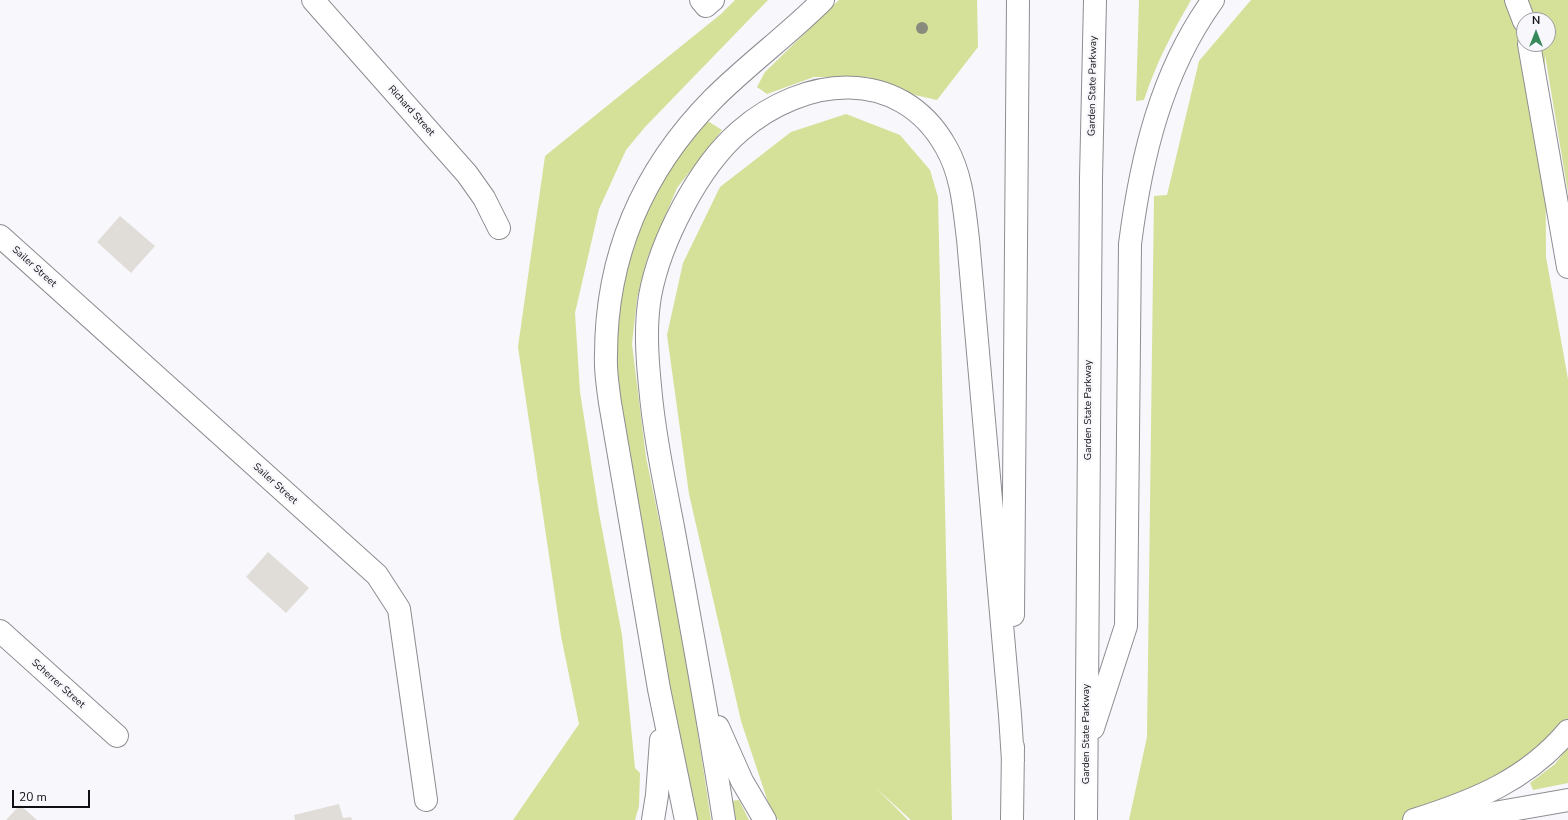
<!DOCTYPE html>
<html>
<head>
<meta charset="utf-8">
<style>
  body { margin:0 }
  #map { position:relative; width:1568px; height:820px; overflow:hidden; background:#f7f7fc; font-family:"Nunito Sans",sans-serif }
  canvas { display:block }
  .north { position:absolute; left:1516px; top:12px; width:40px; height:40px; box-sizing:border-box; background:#f7f7fc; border:1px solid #9b9b9e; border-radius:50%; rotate:0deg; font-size:11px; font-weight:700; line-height:16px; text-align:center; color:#101012 }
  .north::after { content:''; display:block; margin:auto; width:14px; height:18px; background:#38895a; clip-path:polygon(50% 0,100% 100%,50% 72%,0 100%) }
  .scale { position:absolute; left:12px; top:790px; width:78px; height:18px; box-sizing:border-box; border:2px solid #101012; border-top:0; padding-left:5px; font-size:12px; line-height:14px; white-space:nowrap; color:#101012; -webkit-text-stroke:3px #f7f7fc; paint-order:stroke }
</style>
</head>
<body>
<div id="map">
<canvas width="1568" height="820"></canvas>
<div class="north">N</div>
<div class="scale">20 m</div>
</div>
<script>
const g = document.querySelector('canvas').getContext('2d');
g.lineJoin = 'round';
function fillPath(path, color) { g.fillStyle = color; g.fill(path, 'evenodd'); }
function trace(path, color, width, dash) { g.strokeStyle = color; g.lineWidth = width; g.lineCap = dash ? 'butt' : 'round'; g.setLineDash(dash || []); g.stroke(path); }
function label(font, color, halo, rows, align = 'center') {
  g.font = font + ' "Nunito Sans",sans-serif'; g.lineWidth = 4; g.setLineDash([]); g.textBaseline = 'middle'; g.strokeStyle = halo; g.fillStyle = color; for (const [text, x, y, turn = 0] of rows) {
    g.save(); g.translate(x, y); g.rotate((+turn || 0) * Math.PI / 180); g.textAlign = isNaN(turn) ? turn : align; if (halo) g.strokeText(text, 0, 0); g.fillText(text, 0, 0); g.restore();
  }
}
fillPath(new Path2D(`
  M 735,0 L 768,0 L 645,127 L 626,150 L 599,209 L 575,313 L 580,392 L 599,513 L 622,635 L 635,768 L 640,773 L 639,806 L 635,820 L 513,820 L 579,724 L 561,636 L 518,347 L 545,156 L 721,14 Z
  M 839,0 L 977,0 L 978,47 L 937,100 L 915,95 L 868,77 L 814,77 L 767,94 L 757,87 L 765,72 Z
  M 1139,0 L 1191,0 C 1172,33 1156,63 1144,100 L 1136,101 Z
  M 1251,0 L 1568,0 L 1568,193 L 1545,55 L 1546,257 L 1568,379 L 1568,731 L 1559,741 L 1414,820 L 1129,820 L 1147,737 L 1154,196 L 1167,195 L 1199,61 ZM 1524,20 L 1548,20 L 1548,44 L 1524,44 Z
  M 846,114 L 900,135 L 930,170 L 938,197 L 952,820 L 911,820 L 876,788 L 908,820 L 779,820 L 772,814 L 741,721 L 689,494 L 667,335 L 683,263 L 720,187 L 791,132 Z
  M 706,120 L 722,130 L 677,188 L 647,259 L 637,298 L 632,344 L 646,457 L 673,588 L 695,714 L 711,820 L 695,820 L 669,695 L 615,376 L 619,291 L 642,223 L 672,162 Z
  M 1568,747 L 1568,783 L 1533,790 L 1530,783 L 1555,764 Z
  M 739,800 L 749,820 L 735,820 L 731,801 Z`), '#d5e098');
fillPath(new Path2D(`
  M 120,216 L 155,246 L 131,273 L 97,242 Z
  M 268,552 L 309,588 L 286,613 L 246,577 Z
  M 339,804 L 343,818 L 351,817 L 352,820 L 295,820 L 294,815 Z
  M 20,805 L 37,820 L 6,820 Z`), '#e0dcd8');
const minor = new Path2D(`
  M 313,0 L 467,174 L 484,198 L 499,228
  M 701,0 L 706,6 L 713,0
  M 0,236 L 377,575 L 399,609 L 426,800
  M 0,631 L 117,736`);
const major = new Path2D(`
  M 1454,820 L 1568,800`);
const highway = new Path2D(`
  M 1516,0 L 1524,21
  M 1529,44 L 1568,267
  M 1013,615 L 1018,0
  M 718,727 L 742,781 L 765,820
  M 1093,728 L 1126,626 L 1130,244 C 1141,158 1161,72 1213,0
  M 653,820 L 657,795 L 661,740
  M 686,820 L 659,689 L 610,403 C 608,387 605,371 606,355 C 606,255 643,170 713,99 C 748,64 788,35 823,0
  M 724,820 C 709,722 691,625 673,527 C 664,480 654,433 650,386 C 647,356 645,326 650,296 C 660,242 698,167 740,131 C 803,76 900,65 946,147 C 962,175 964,207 968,239 L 1010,715 L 1013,761
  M 1012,820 L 1013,747
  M 1086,820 L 1091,178 L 1095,0
  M 1414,820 C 1474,801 1527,780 1568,731`);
trace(minor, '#8c8d91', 24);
trace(major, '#8c8d91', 24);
trace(highway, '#8c8d91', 24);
trace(minor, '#fff', 22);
trace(major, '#fff', 22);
trace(highway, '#fff', 22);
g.fillStyle = '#898b7c';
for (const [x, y] of [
  [922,28]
]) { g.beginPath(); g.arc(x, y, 6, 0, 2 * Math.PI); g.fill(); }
label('10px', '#101012', '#f7f7fc', [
  ["Garden State Parkway",1093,86,-89],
  ["Richard Street",411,111,48],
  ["Sailer Street",34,267,42],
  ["Garden State Parkway",1089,410,-90],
  ["Sailer Street",275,484,42],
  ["Scherrer Street",58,684,42],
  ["Garden State Parkway",1087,734,-90]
]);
</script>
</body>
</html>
